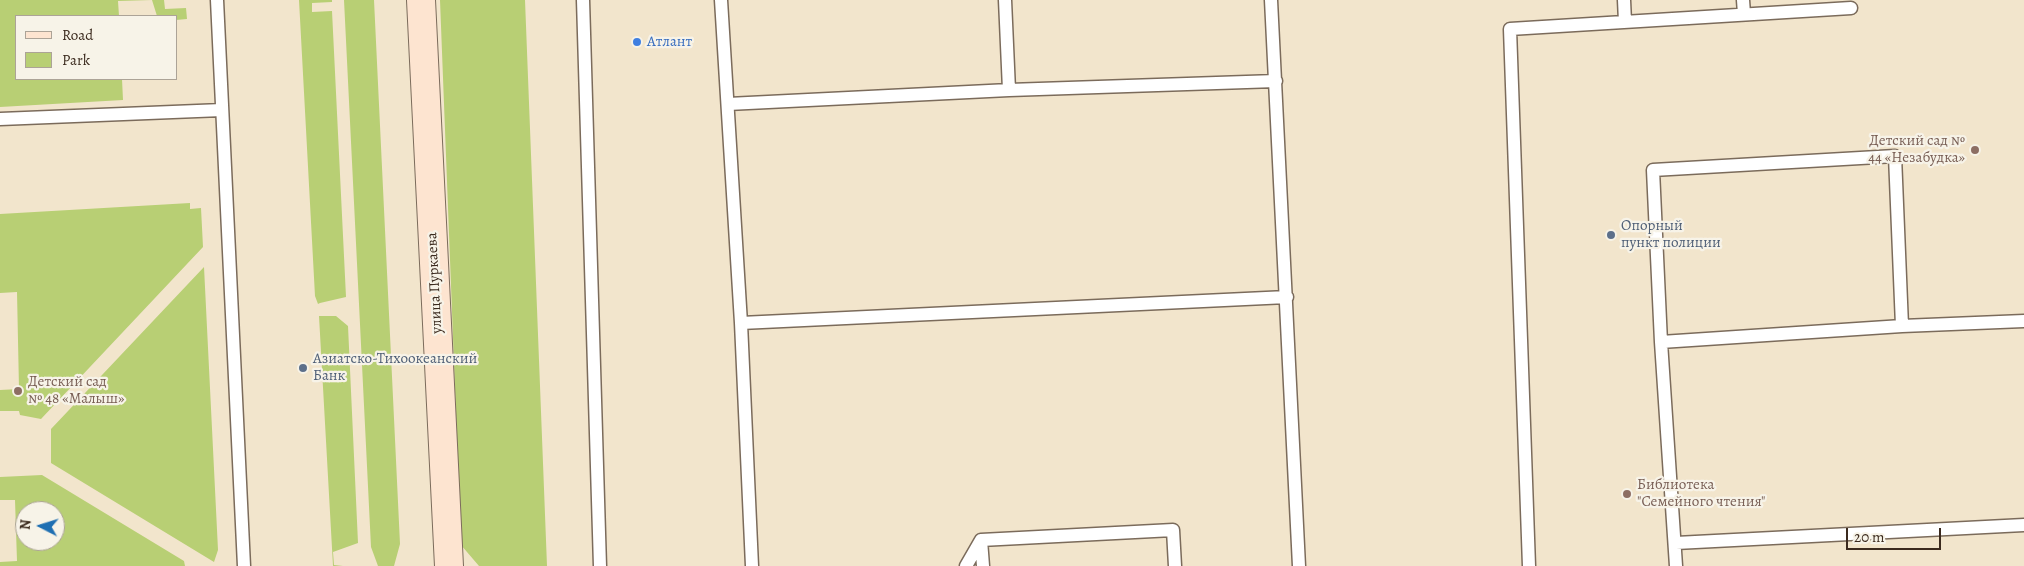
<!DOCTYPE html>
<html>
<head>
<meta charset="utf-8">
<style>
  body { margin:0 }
  #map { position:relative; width:2024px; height:566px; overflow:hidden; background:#f2e5cc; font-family:Alegreya,serif }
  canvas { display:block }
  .legend { position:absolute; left:15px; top:15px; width:162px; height:65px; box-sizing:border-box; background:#f7f3e8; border:1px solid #aca397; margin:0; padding:6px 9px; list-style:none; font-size:15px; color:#3b2a1e }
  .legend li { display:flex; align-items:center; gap:10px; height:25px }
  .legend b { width:25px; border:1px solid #aca397 }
  .north { position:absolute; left:15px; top:501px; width:50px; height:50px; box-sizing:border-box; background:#f7f3e8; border:1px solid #aca397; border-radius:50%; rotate:275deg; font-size:14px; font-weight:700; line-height:20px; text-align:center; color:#3b2a1e }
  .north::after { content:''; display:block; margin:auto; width:18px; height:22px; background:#1f6fb2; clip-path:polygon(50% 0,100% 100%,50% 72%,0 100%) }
  .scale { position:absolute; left:1846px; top:528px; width:95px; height:22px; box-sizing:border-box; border:2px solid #3b2a1e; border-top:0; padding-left:6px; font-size:15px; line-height:18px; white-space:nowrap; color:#3b2a1e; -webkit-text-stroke:4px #f7f3e8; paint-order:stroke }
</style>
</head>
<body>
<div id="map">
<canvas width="2024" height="566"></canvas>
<ul class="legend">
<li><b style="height:6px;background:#fde4d0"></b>Road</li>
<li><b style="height:14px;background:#b8cf74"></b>Park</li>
</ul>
<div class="north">N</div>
<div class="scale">20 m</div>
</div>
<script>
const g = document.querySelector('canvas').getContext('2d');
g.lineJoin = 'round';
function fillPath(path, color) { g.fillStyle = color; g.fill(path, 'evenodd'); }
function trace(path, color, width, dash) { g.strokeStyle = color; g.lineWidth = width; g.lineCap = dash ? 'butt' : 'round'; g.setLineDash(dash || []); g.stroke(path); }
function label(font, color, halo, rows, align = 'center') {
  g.font = font + ' Alegreya,serif'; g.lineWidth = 4.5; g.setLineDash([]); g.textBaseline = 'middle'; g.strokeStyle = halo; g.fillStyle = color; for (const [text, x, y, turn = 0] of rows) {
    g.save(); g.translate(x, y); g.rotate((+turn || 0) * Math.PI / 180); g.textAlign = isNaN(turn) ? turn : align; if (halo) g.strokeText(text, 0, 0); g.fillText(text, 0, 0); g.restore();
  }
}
fillPath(new Path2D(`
  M 0,0 L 164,0 L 165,9 L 186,8 L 187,19 L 176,20 L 176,16 L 157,16 L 152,0 L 118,1 L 119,16 L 16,16 L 16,79 L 122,79 L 123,100 L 0,107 Z
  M 299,0 L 332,0 L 332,2 L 312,3 L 312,12 L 332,11 L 346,297 L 320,303 L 318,304 L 315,296 Z
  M 344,0 L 374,0 L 400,544 L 394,566 L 378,566 L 371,547 Z
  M 440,0 L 525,0 L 547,566 L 479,566 L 461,545 Z
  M 190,203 L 190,209 L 201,208 L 203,247 L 41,419 L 20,415 L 19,411 L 0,411 L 0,390 L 19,389 L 17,292 L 0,293 L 0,214 Z
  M 204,267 L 218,550 L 214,562 L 51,463 L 51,429 Z
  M 319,316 L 336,316 L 348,326 L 358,543 L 333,552 L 334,565 L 343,566 L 333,566 Z
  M 42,475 L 184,561 L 185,566 L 0,566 L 0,562 L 17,561 L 15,500 L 0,500 L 0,477 ZM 25,511 L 55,511 L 55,541 L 25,541 Z`), '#b8cf74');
const service = new Path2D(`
  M 217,0 L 244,566
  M 583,0 L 600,566
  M 721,0 L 741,323 L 752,566
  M 1005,0 L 1009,90
  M 1271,0 L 1299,566
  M 1624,0 L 1625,22
  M 1743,0 L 1744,14
  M 728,104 L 1009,90 L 1276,81
  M 0,119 L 222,110
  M 741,323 L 1287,297
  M 1661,342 L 1902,326 L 2024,321
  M 981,540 L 1173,530 L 1175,566
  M 981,540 L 983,566
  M 1676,543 L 2024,525
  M 966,566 L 981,540
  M 1529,566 L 1510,29 L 1851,8
  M 1676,566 L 1661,342 L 1653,170 L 1895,156 L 1902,326`);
const secondary = new Path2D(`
  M 421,0 L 449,566`);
trace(service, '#7b6b5b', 15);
trace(secondary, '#7b6b5b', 30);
trace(service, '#fff', 12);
trace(secondary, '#fde4d0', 28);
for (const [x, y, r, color] of [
  [637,42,5,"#3f7fe0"],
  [1975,150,5,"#8d6e63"],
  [1611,235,5,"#5c6f8a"],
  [303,368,5,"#5c6f8a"],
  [18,391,5,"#8d6e63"],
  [1627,494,5,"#8d6e63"]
]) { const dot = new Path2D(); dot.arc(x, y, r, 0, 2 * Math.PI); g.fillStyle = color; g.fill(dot); trace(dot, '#f7f3e8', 2); }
label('15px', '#366cbe', '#f7f3e8', [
  ["Атлант",647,42]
], 'left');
label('15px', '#785e54', '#f7f3e8', [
  ["Детский сад №",1965,141,"right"],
  ["44 «Незабудка»",1965,158,"right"],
  ["Детский сад",28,382],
  ["№ 48 «Малыш»",28,399],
  ["Библиотека",1637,485],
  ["\"Семейного чтения\"",1637,502]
], 'left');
label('15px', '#4e5e75', '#f7f3e8', [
  ["Опорный",1621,226],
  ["пункт полиции",1621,243],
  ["Азиатско-Тихоокеанский",313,359],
  ["Банк",313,376]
], 'left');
label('15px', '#3b2a1e', '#f7f3e8', [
  ["улица Пуркаева",435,283,-93]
]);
</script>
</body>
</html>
